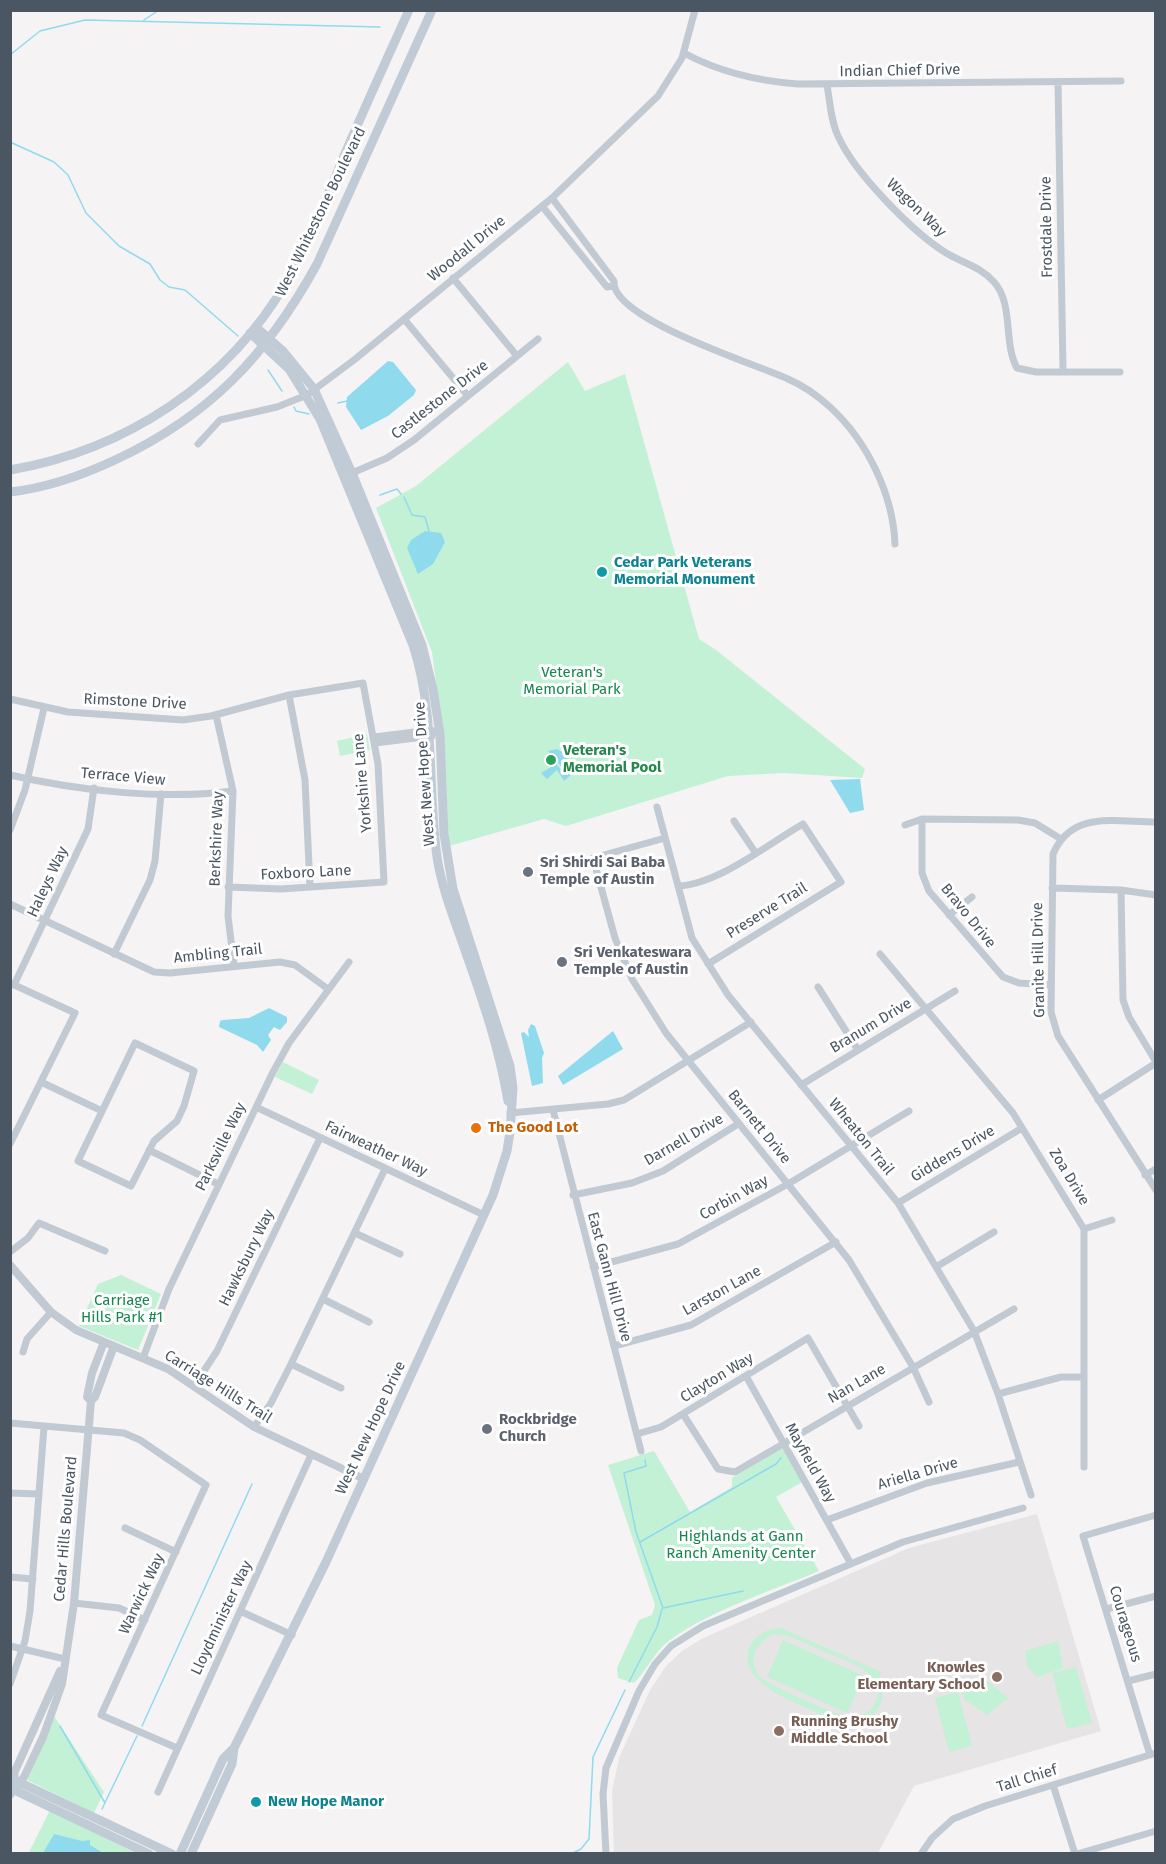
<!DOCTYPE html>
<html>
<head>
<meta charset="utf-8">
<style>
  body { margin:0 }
  #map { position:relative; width:1166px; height:1864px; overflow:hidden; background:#f5f3f3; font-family:"Fira Sans",sans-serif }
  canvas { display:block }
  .frame { position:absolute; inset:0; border:12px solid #4a5661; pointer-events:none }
</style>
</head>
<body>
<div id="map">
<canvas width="1166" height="1864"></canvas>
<div class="frame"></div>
</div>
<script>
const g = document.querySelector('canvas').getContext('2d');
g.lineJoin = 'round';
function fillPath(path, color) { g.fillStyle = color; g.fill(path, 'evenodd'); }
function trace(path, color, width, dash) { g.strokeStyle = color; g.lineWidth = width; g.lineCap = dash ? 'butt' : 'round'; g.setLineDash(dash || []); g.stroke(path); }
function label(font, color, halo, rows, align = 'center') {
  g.font = font + ' "Fira Sans",sans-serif'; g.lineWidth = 6; g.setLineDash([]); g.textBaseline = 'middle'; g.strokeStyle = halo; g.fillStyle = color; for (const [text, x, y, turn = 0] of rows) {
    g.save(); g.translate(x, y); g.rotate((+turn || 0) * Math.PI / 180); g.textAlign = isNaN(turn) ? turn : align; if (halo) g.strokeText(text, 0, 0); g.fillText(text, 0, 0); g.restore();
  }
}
fillPath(new Path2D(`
  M 1037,1514 L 1101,1731 L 914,1786 L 878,1853 L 614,1854 L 612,1791 L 619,1758 L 650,1690 L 666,1666 L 682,1651 L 703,1638 L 909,1548 Z`), '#e6e4e5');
fillPath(new Path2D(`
  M 568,362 L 585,391 L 625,374 L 699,639 L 716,650 L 865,769 L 862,778 L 784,773 L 728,776 L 566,826 L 544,819 L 449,846 L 445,750 L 432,652 L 376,508 L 416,486 Z
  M 367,734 L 370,750 L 340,756 L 337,741 Z
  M 283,1062 L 319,1080 L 312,1094 L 275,1077 Z
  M 121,1275 L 161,1294 L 138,1350 L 79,1326 L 98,1284 Z
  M 780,1449 L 783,1449 L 804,1481 L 776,1497 L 819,1571 C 776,1589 695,1616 663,1646 C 652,1657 645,1672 634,1683 L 618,1678 L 617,1668 L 639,1620 L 652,1615 L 655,1605 L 608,1465 L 654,1451 L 690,1512 L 732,1487 L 732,1478 Z
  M 781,1628 L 881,1672 C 878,1678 882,1683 882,1690 C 884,1714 863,1726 841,1722 C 814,1709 732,1687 750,1646 C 756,1634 768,1629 781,1628 ZM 773,1634 C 790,1634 805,1643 820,1650 C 841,1659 893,1673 874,1705 C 869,1713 860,1718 850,1717 C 836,1716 775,1687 761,1678 C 746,1662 755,1643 773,1634 Z
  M 783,1640 L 864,1676 L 847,1713 L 767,1677 Z
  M 1058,1641 L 1063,1668 L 1037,1677 L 1027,1666 L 1025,1651 Z
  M 1076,1667 L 1092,1723 L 1067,1729 L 1052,1673 Z
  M 987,1681 L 1008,1698 L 987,1715 L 964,1699 L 960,1683 Z
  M 958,1692 L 972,1746 L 949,1752 L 935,1698 Z
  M 54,1716 L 104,1792 L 94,1813 L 27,1780 Z
  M 50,1810 L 138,1854 L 28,1854 Z`), '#c3f1d5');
fillPath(new Path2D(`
  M 388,361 L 393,362 L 416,390 L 414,395 L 388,416 L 361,430 L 346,407 L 347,397 Z
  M 425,531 L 441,533 L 445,542 L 433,564 L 418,574 L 407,548 L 411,540 Z
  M 557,749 L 570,756 L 565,761 L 569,768 L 574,764 L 578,769 L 564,781 L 557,770 L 547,779 L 541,773 L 556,764 L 564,773 L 566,772 L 548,751 Z
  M 860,779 L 864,810 L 850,813 L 830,780 Z
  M 269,1008 L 287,1017 L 287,1022 L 280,1030 L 274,1027 L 268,1035 L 271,1040 L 263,1052 L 257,1045 L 219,1027 L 220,1021 L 223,1020 L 249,1018 Z
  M 531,1024 L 535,1026 L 544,1053 L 542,1058 L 543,1083 L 532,1086 L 521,1033 L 524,1032 L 529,1037 L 528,1030 Z
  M 613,1031 L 623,1049 L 563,1085 L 558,1076 Z
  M 54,1834 L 82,1841 L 90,1840 L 90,1845 L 103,1853 L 43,1853 Z`), '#90daee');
trace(new Path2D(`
  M 144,20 L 159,10
  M 10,55 L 40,31 L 85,20 L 380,27
  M 10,142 L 54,162 L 68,175 L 86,213 L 119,246 L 150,264 L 160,280 L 169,287 L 185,290 L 238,336
  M 268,370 L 282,391
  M 338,403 L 347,401
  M 294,407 L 296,411 L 309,414
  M 380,495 L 397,489 L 401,494
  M 404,497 L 412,515 L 425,517 L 429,531
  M 645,1460 L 646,1466 L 624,1473 L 636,1532 L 663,1608
  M 640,1542 L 776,1464 L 781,1458
  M 663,1608 L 743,1591
  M 629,1682 L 657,1627 L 662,1609
  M 60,1726 L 105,1803
  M 142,1726 L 252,1484
  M 102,1809 L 137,1736
  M 571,1854 L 581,1849 L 589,1839 L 593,1757 L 625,1690`), '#90daee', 1.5);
trace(new Path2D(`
  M 684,53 C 719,72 758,81 798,84 L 1121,81
  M 1058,83 L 1063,370
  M 827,85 C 830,102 831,123 839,138 C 855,173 911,230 943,251 C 959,262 979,265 994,282 C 1014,304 1003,343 1017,368 L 1036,372 L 1120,372
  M 552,198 L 614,281 C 610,319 759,365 788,379 C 802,385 819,397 830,407 C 867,441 893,494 895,544
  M 542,206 L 607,287 L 613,286
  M 453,278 L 517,356
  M 404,319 L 468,396
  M 198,444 L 220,420 L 277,407 L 307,395 L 354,360 L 552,198 L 658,96 L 682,58 L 695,10
  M 352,473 L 387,458 L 414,440 L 538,339
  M 289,695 L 305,780 L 310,887
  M 10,699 L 68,712 L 183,720 L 211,716 L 289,695 L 363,683 L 378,764 L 384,882 L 281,889 L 228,887
  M 216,715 L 233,791 L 228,916 L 234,965
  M 374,737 L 431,730 L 440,734
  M 375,743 L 432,736
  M 10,775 C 80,791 162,800 233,791
  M 657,807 L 692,938 L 728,995 L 898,1203 L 974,1331 L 998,1394 L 1031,1495
  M 922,819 L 922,873 L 929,891 L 1003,977 L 1019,983 L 1051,985
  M 734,821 L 755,852
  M 1156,822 C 1115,822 1072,810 1053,854 L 1051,1012 L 1058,1036 L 1156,1190
  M 905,825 L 922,819 L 1018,820 L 1035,823 L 1061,839
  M 10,830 L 25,790 L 44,708
  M 665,838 L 593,858 L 615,938 L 632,979 L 666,1033 L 849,1260 L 913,1367 L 929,1402
  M 678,886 C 717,885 768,844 803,824 L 841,882 L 708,964
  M 1052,888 L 1121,890 L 1156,895
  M 1121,890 L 1123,1000 L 1129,1017 L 1156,1062
  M 10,904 L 154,972 L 170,973 L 280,962 L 295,965 L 328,989
  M 949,915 L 972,897
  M 114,954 L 150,880 L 155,861 L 161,794
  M 880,954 L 1013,1113 L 1084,1229 L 1084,1467
  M 10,983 L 75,1013 L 10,1144
  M 14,985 L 88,829 L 94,788
  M 818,987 L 858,1050
  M 135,1043 L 194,1071 L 184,1106 L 177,1121 L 154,1141 L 131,1186 L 78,1161 Z
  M 41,1082 L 102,1111
  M 801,1085 L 955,991
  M 1098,1100 L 1156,1063
  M 256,1107 L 484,1215
  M 553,1110 L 641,1451
  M 510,1113 L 608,1104 L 624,1100 L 751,1022
  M 149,1150 L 218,1184
  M 1145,1175 L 1156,1169
  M 573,1195 L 632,1183 L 663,1171 L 738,1124
  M 898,1203 L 1022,1128
  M 1084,1229 L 1112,1220
  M 355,1233 L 400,1254
  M 10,1252 L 28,1238 L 39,1223 L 105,1251
  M 593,1267 L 678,1244 L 788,1184 L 909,1111
  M 936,1267 L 994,1232
  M 323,1299 L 369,1322
  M 614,1346 L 691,1325 L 836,1242
  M 23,1352 L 27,1339 L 51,1312
  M 143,1358 L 169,1289 L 272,1074 L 289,1043 L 349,962
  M 291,1364 L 341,1388
  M 746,1376 L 851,1564
  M 194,1386 L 217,1351 L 320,1138
  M 998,1394 L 1061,1377 L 1084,1377
  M 683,1414 L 718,1469 L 735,1472 L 1014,1309
  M 10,1423 L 124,1433 L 140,1440 L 206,1485 L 101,1715 L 177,1748
  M 254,1427 L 271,1403 L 291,1364 L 385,1169
  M 637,1434 L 661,1427 L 808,1338 L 859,1426
  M 10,1493 L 39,1494
  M 827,1520 L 927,1483 L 1019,1462
  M 125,1528 L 176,1552
  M 10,1577 L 33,1579
  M 74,1603 L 119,1608 L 145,1620
  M 1107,1609 L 1156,1596
  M 240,1611 L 292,1635
  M 10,1646 L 65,1659
  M 1128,1681 L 1156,1674
  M 10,1684 L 25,1641 L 30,1611 L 44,1427
  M 1150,1755 L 1083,1536 L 1156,1515
  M 1053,1785 L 1075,1854
  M 158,1792 L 311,1455
  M 606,1854 L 603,1794 L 606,1768 L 639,1691 L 655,1664 L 671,1646 L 703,1626 L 903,1542 L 1023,1508
  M 921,1854 L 932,1838 L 953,1819 L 985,1806 L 1156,1753
  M 1077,1854 L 1156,1831`), '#c1cad2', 7);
trace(new Path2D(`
  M 10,1265 L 51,1312 L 76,1330 L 168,1369 L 254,1427 L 364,1479
  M 91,1401 L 87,1397 L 92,1373 L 104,1342
  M 13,1786 L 15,1771 L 60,1671
  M 10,1795 L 24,1777 L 43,1737 L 62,1684 L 74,1603 L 91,1401 L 95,1397 L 114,1346`), '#c1cad2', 8);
trace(new Path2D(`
  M 250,333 L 289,369 L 320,419 L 413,645 C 436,717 427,784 437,857 C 442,890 455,921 466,953 C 484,1004 499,1048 508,1101
  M 10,470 C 126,450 228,383 287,281 C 310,241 326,198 344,156 C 365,107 387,59 409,10
  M 10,492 C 46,488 83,475 115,460 C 210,416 267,355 317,264 L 432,10
  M 10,1778 L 172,1854
  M 10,1788 L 149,1854
  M 180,1854 L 223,1759 L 234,1748 L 326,1562 L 493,1195 L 507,1151 L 510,1132 L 513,1088 L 510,1066 L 453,889 L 444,834 L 440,734 L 433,689 L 422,645 L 352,473 L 314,389 L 283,351 L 256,327
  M 191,1854 L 232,1764 L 234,1748`), '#c1cbd6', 9);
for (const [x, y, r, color] of [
  [602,572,6,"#0f9aa8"],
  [551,760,6,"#2e9e5b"],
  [528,872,6,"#6b7280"],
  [562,962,6,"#6b7280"],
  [476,1128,6,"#e8710a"],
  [487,1429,6,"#6b7280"],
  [997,1677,6,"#8d6e63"],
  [779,1731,6,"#8d6e63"],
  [256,1802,6,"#0f9aa8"]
]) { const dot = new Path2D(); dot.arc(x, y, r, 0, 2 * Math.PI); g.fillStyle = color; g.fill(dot); trace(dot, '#fff', 2); }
label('15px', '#4a5661', '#fff', [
  ["Indian Chief Drive",900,71,-1],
  ["Wagon Way",916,208,44],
  ["West Whitestone Boulevard",321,212,-64],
  ["Frostdale Drive",1047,227,-91],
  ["Woodall Drive",467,249,-39],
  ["Castlestone Drive",440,400,-38],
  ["Rimstone Drive",135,702,3],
  ["West New Hope Drive",425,774,-94],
  ["Terrace View",123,777,5],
  ["Yorkshire Lane",363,783,-95],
  ["Berkshire Way",217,839,-88],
  ["Foxboro Lane",306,873,-3],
  ["Haleys Way",48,882,-65],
  ["Preserve Trail",767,911,-32],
  ["Bravo Drive",968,916,51],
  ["Ambling Trail",218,954,-6],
  ["Granite Hill Drive",1039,960,-91],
  ["Branum Drive",871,1026,-31],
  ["Barnett Drive",759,1127,51],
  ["Wheaton Trail",861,1137,51],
  ["Darnell Drive",684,1140,-30],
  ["Parksville Way",221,1147,-64],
  ["Fairweather Way",376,1149,25],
  ["Giddens Drive",953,1154,-31],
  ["Zoa Drive",1069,1177,59],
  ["Corbin Way",734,1198,-29],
  ["Hawksbury Way",247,1258,-64],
  ["East Gann Hill Drive",609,1277,75],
  ["Larston Lane",722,1291,-29],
  ["Clayton Way",717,1378,-31],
  ["Nan Lane",857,1384,-30],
  ["Carriage Hills Trail",218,1387,32],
  ["West New Hope Drive",371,1428,-65],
  ["Mayfield Way",810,1463,61],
  ["Ariella Drive",918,1474,-16],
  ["Cedar Hills Boulevard",66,1529,-85],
  ["Warwick Way",142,1594,-65],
  ["Lloydminister Way",222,1618,-65],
  ["Courageous",1125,1624,73],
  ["Tall Chief",1027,1779,-17]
]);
label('bold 15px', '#0d838f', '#fff', [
  ["Cedar Park Veterans",614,563],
  ["Memorial Monument",614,580],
  ["New Hope Manor",268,1802]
], 'left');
label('15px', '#17864f', '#fff', [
  ["Veteran's",572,673],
  ["Memorial Park",572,690],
  ["Carriage",122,1301],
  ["Hills Park #1",122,1318],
  ["Highlands at Gann",741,1537],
  ["Ranch Amenity Center",741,1554]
]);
label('bold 15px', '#27864d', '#fff', [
  ["Veteran's",563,751],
  ["Memorial Pool",563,768]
], 'left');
label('bold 15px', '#5b616d', '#fff', [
  ["Sri Shirdi Sai Baba",540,863],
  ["Temple of Austin",540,880],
  ["Sri Venkateswara",574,953],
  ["Temple of Austin",574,970],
  ["Rockbridge",499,1420],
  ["Church",499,1437]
], 'left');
label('bold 15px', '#c56008', '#fff', [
  ["The Good Lot",488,1128]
], 'left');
label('bold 15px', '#785e54', '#fff', [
  ["Knowles",985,1668],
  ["Elementary School",985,1685],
  ["Running Brushy",791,1722,"left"],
  ["Middle School",791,1739,"left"]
], 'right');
</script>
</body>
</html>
